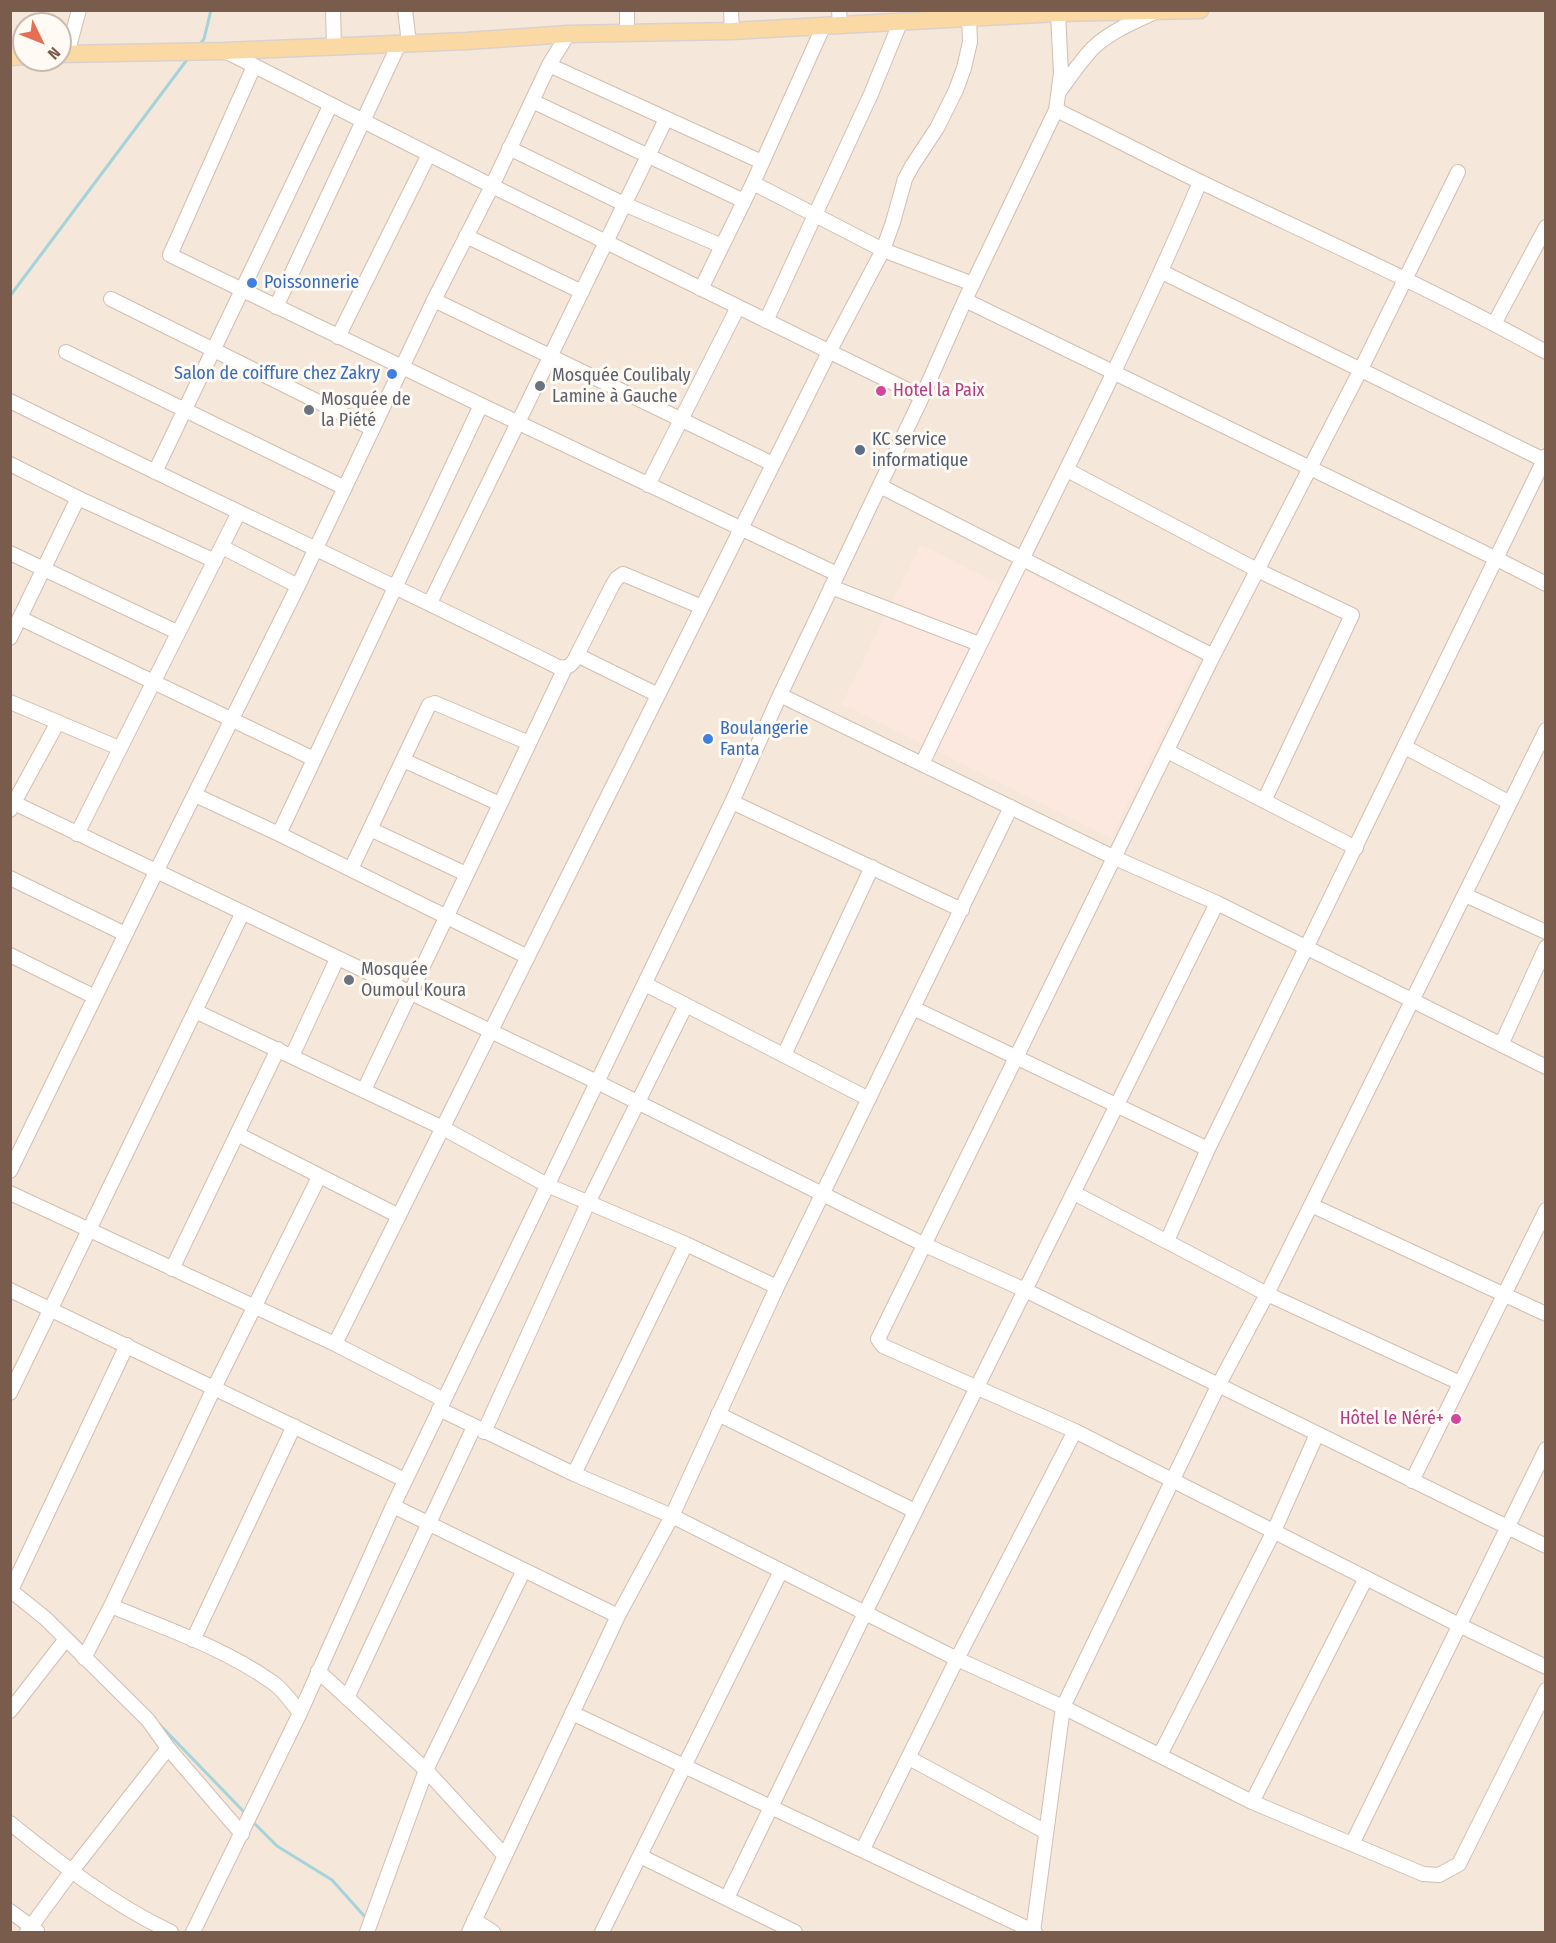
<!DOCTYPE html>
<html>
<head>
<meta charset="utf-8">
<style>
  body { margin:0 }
  #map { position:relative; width:1556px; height:1943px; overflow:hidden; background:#fdf6ec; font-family:"Fira Sans Condensed",sans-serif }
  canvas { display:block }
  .frame { position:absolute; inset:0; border:12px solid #7a5c4d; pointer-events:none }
  .north { position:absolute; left:12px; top:12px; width:60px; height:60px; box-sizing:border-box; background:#fffaf3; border:2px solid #cabbb1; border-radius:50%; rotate:133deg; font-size:16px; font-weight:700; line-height:24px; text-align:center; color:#7a5c4d }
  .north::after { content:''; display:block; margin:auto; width:21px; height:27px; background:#e76f51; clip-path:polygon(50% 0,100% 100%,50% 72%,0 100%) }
</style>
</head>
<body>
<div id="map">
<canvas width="1556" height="1943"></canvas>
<div class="frame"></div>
<div class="north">N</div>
</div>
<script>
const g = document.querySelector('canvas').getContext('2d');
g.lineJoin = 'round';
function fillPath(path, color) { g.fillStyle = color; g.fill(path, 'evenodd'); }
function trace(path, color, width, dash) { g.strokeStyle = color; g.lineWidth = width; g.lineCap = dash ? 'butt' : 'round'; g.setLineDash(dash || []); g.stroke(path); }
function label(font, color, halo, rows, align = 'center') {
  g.font = font + ' "Fira Sans Condensed",sans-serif'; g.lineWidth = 6; g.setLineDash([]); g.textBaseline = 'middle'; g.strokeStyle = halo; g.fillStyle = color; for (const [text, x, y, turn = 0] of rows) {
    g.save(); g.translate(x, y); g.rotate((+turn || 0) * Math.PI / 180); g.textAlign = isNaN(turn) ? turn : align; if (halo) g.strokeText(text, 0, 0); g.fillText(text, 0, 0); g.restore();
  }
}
fillPath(new Path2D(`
  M 11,11 L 1545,11 L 1545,1932 L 11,1932 ZM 24,24 L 60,24 L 60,60 L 24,60 Z`), '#f5e8da');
fillPath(new Path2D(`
  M 921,545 L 1014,592 L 1025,571 L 1198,660 L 1111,838 L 842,704 Z`), '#fde8e0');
trace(new Path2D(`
  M 199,45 L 204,39 L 211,10
  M 10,296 L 189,57
  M 50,1614 L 84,1647
  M 158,1723 L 247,1815
  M 251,1820 L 277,1846 L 332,1880 L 366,1918`), '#a5d3da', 3);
const minor = new Path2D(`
  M 333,10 L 334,47
  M 405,10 L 409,43
  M 731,10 L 732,31
  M 839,10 L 840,24
  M 627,32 L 627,10
  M 225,51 L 492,186 L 922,397
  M 67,54 L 79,10
  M 549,65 L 762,162
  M 254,66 L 170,255 L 481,405 L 837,574
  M 1059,92 C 1070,77 1081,60 1094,47 C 1111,31 1134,22 1155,12
  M 532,101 L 744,201
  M 1056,110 C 1107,134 1156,161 1207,185 C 1320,239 1436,291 1546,352
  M 509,148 L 624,204 L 722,246
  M 1458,172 L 1360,371 L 1213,656 L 878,1339 L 883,1346 L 1075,1431 L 1459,1625 L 1546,1667
  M 753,183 L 883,250 L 973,284
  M 466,236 L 582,292
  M 1162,272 L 1546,461
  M 701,289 L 753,183 L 824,25
  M 111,299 L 373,429
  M 434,300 L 773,464
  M 965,300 L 1497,559 L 1546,584
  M 276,307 L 399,44
  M 766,321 L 871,94 L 900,23
  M 1494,324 L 1546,227
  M 338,337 L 429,154
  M 66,352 L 345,488
  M 10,401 C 192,491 376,576 558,667 C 569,669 573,664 577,655 L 658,695
  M 10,464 L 78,498 L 215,561
  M 1067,470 L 1257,570 L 1352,615 L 1264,801
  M 155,472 L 330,106
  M 648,485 L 738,307
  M 880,486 L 1213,656
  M 222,547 L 298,586
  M 10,553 L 177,632
  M 831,587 L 979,644
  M 430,603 L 666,119
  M 20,618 L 314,759
  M 10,638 L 78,498
  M 577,655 L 612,586 L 617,578 L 623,574 L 702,607
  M 780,695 L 1115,858 L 1217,903 L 1546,1067
  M 10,702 L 119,748
  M 1405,747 L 1510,803
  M 1167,751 L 1356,848
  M 403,760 L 500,804
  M 922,764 C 1014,570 1116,380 1200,182
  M 195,795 L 279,834 L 528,957
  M 10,801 L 597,1082 L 925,1245 L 1025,1290 L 1546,1546
  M 732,802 L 962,910
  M 10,810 L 58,722
  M 370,829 L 466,874
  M 77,834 L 239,512
  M 279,834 L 481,405
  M 351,869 L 429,705 L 435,703 L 529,743
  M 10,878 L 125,934
  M 1465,895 L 1546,932
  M 10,955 L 95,997
  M 645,984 L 869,1099
  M 913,1008 L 1208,1149
  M 195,1011 L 443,1128 L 547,1185 L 686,1244 L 777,1287
  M 1501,1045 L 1546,947
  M 784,1055 L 872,867
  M 292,1056 L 337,959
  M 364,1090 L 565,668
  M 237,1134 L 399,1216
  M 10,1171 L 156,872 L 298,586 L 434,300 L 492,186 L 549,65 L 568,34
  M 10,1193 L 335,1344 L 444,1400
  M 1074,1193 L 1267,1294 L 1460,1383
  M 1311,1205 L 1546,1314
  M 1167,1241 L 1208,1149 L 1546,456
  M 172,1269 L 278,1049
  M 10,1290 L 405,1480
  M 335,1344 L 829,352 L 883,250 L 893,222 L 905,179 L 912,166 L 937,128 L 956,90 L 964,68 L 970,42 L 969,17
  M 10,1393 L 242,914
  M 439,1409 L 574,1474 L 672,1516 L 957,1659 L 1063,1707 L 1252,1802 L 1423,1874 L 1439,1875 L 1459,1864 L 1546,1690
  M 718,1414 L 915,1511
  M 484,1432 L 588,1203 L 686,1005
  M 574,1474 L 686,1244
  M 1412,1481 L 1546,1210
  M 393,1506 L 618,1616
  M 10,1590 L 45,1618 L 148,1720 L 168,1748 L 242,1834
  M 11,1590 L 127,1345
  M 111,1606 C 165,1628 224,1648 272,1682 C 283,1689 292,1703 300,1713
  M 193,1640 L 294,1426
  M 84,1658 L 111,1606 L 214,1388 L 319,1177
  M 318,1671 L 426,1770 L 504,1855
  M 347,1698 L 474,1427
  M 10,1711 L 66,1639
  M 572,1713 L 1035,1932
  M 1160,1755 L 1274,1531 L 1317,1434
  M 909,1758 L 1046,1832
  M 1252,1802 L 1366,1578
  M 10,1823 C 62,1865 112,1904 171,1932
  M 1352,1844 L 1546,1449
  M 863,1849 L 957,1659 L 1075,1431
  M 640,1856 L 795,1932
  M 727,1898 L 865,1613 L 1217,903
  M 10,1911 L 37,1931
  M 474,1920 L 493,1932
  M 27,1932 L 71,1872 L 168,1748
  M 193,1932 L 300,1713 L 393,1506 L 732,802 L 780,695 L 922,397 L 965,300 L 1056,110 L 1061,73 L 1058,13
  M 367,1932 L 426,1770 L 524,1570
  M 469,1932 L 618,1616 L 672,1516 L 777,1287 L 1011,807
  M 602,1932 L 781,1571
  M 1033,1932 L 1063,1707 L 1219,1384 L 1267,1294 L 1546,730`);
const major = new Path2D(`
  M 60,54 L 225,51 L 467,41 L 568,34 L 732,31 L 1058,13 L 1200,10
  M 10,57 L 24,56`);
trace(minor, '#d1beb0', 16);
trace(major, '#dad1cd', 19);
trace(minor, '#fff', 14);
trace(major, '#fbd9a5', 16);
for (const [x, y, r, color] of [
  [252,283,6,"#3f7fe0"],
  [392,374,6,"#3f7fe0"],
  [540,386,6,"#6b7280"],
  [881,391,6,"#d1479c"],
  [309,410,6,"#6b7280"],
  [860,450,6,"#5c6f8a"],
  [708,739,6,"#3f7fe0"],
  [349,980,6,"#6b7280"],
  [1456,1419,6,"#d1479c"]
]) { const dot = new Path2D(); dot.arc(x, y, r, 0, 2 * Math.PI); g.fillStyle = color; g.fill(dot); trace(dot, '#fffaf3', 2); }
label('18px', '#366cbe', '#fffaf3', [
  ["Poissonnerie",264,283],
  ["Salon de coiffure chez Zakry",380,374,"right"],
  ["Boulangerie",720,729],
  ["Fanta",720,750]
], 'left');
label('18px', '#5b616d', '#fffaf3', [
  ["Mosquée Coulibaly",552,376],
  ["Lamine à Gauche",552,397],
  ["Mosquée de",321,400],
  ["la Piété",321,421],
  ["Mosquée",361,970],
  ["Oumoul Koura",361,991]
], 'left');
label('18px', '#b23c85', '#fffaf3', [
  ["Hotel la Paix",893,391],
  ["Hôtel le Néré+",1444,1419,"right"]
], 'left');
label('18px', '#4e5e75', '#fffaf3', [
  ["KC service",872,440],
  ["informatique",872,461]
], 'left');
</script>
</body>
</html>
